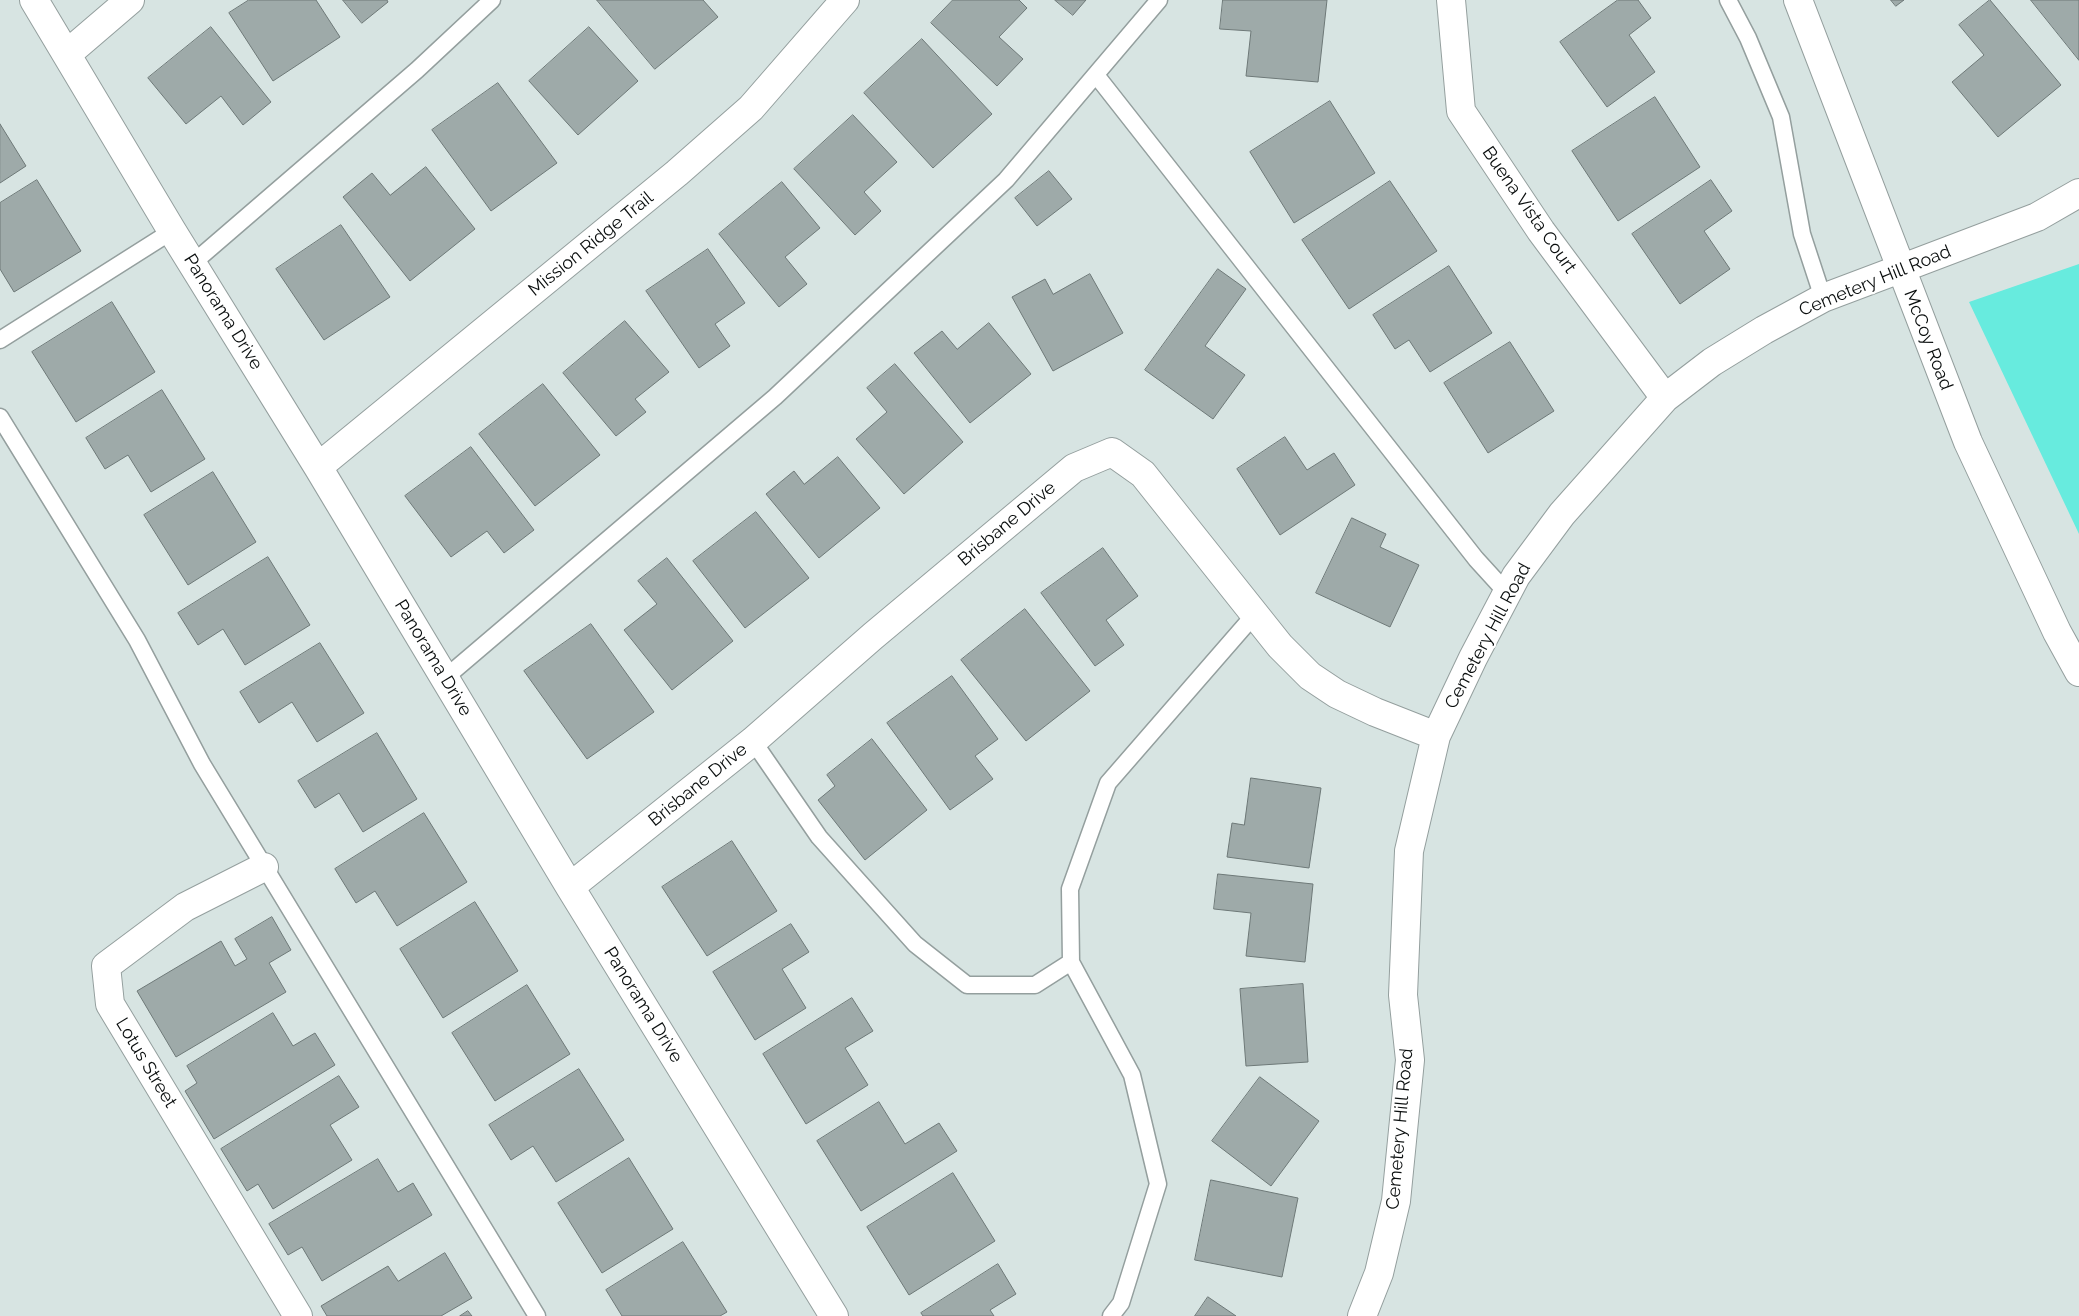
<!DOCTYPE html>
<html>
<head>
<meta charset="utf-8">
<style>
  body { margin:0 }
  canvas { display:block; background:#d7e4e2 }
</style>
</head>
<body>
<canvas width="2079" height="1316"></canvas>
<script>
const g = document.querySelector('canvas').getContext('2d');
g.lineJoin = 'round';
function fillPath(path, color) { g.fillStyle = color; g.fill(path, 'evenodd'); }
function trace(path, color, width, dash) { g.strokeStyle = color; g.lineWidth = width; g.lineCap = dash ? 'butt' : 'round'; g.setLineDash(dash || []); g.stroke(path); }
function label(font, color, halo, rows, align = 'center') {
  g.font = font + ' Raleway,sans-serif'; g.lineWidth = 4.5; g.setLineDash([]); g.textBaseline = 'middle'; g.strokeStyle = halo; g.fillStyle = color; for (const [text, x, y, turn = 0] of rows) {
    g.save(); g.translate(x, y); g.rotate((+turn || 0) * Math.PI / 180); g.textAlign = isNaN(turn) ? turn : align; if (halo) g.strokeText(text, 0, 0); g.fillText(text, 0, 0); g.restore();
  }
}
fillPath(new Path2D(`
  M 2079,264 L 2079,534 L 1969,302 Z`), '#67ebde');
const building = new Path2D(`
  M 249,0 L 316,0 L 340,37 L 273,81 L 229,13 Z
  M 343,0 L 387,0 L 388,2 L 362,23 Z
  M 597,0 L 703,0 L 718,17 L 655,69 Z
  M 953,0 L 1019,0 L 1027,8 L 999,37 L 1023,59 L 997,86 L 931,23 Z
  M 1055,0 L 1086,0 L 1073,15 Z
  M 1223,0 L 1327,0 L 1318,82 L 1246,76 L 1251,31 L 1220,29 Z
  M 1618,0 L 1638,0 L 1651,18 L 1629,35 L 1655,72 L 1607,107 L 1560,42 Z
  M 1891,0 L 1904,0 L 1896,6 Z
  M 1990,0 L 2061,85 L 1998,137 L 1952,82 L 1984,55 L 1959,25 Z
  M 2031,0 L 2079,0 L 2079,60 Z
  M 211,27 L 271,102 L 243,125 L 221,96 L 186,124 L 148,78 Z
  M 589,27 L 638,81 L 578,135 L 529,81 Z
  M 922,39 L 992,114 L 933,168 L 864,93 Z
  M 498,83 L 557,163 L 491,211 L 432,130 Z
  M 1655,97 L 1700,167 L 1618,221 L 1572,151 Z
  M 1330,101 L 1375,173 L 1294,223 L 1250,152 Z
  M 853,115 L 897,162 L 864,192 L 881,211 L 855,235 L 794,169 Z
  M 0,124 L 26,166 L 0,183 Z
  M 426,167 L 475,229 L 410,281 L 343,197 L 372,173 L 390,195 Z
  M 1049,171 L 1072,199 L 1037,226 L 1015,198 Z
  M 37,180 L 81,251 L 14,292 L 0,269 L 0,203 Z
  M 1711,180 L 1732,211 L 1704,231 L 1730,269 L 1680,304 L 1632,234 Z
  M 1390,181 L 1437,251 L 1349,309 L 1302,240 Z
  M 782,182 L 820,228 L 785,257 L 807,284 L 779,307 L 719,234 Z
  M 341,225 L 390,297 L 324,340 L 276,269 Z
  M 708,249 L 745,303 L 715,324 L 730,346 L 699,368 L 646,291 Z
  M 1449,266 L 1492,333 L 1430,372 L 1409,340 L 1395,349 L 1373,315 Z
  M 1218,269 L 1246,289 L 1205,346 L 1245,375 L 1213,419 L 1145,370 Z
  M 1090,274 L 1123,333 L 1053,371 L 1012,297 L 1045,279 L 1053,294 Z
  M 112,302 L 155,372 L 76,422 L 32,352 Z
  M 625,321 L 669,372 L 635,399 L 646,412 L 616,436 L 563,373 Z
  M 989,323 L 1031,374 L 970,423 L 914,353 L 942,331 L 957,349 Z
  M 1510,342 L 1554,411 L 1488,453 L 1444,383 Z
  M 895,364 L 963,442 L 904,494 L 856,439 L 887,412 L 867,388 Z
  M 543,384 L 600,455 L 535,506 L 479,434 Z
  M 162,390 L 205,459 L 151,492 L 128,455 L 105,469 L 86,438 Z
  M 1285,437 L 1307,470 L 1334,453 L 1355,485 L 1280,535 L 1237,469 Z
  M 471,447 L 534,530 L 504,553 L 487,531 L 451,557 L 405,496 Z
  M 838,457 L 880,508 L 819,558 L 766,494 L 794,471 L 804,484 Z
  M 213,472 L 256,542 L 188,585 L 144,515 Z
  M 756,512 L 809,578 L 745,628 L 693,561 Z
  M 1352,518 L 1386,534 L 1380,547 L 1419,565 L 1390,627 L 1316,593 Z
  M 1103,548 L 1138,596 L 1106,620 L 1124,645 L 1095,666 L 1041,593 Z
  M 268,557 L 310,625 L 245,665 L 223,629 L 198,645 L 178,613 Z
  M 667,558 L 733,641 L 672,690 L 624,630 L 657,604 L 638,581 Z
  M 1025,609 L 1090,691 L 1026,741 L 961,660 Z
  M 591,624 L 654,712 L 587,759 L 524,671 Z
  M 320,643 L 364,713 L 317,742 L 292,702 L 259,723 L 240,692 Z
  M 952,676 L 998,739 L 975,756 L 993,779 L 950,810 L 887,723 Z
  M 377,733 L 417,799 L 363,832 L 339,793 L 315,808 L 298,781 Z
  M 872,739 L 927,810 L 865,860 L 818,800 L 835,786 L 827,775 Z
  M 1251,778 L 1321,788 L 1309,868 L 1227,857 L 1232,823 L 1244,825 Z
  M 424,813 L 467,882 L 397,926 L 375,891 L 356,903 L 335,869 Z
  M 732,841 L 777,911 L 707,956 L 662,887 Z
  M 1218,874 L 1313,884 L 1305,962 L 1246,956 L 1251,913 L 1214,909 Z
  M 475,902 L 518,971 L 443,1018 L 400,949 Z
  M 272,917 L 291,950 L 269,963 L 286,992 L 176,1057 L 137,991 L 221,941 L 235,966 L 247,959 L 235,939 Z
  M 791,924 L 809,952 L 782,969 L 806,1008 L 755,1040 L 713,972 Z
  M 1303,984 L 1308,1062 L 1246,1066 L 1240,989 Z
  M 527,985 L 570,1054 L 495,1101 L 452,1033 Z
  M 852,998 L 873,1031 L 845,1048 L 868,1085 L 806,1124 L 763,1054 Z
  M 273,1013 L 293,1046 L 315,1033 L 335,1065 L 214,1139 L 185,1091 L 197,1083 L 187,1066 Z
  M 579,1069 L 624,1140 L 556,1182 L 533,1146 L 511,1160 L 489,1125 Z
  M 339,1076 L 359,1107 L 330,1125 L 352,1160 L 273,1209 L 258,1184 L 247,1191 L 221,1149 Z
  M 1260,1077 L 1319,1121 L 1271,1186 L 1212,1141 Z
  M 879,1102 L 905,1144 L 939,1123 L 957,1151 L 861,1211 L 817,1141 Z
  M 629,1158 L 673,1229 L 602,1273 L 558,1203 Z
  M 378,1159 L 398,1192 L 413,1183 L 432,1215 L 322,1281 L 302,1247 L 288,1255 L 269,1224 Z
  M 953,1173 L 995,1241 L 909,1295 L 867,1227 Z
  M 1211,1180 L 1298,1198 L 1282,1277 L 1195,1260 Z
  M 683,1242 L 727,1312 L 720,1316 L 622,1316 L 606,1290 Z
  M 445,1253 L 472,1298 L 441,1316 L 327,1316 L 321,1306 L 388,1266 L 398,1281 Z
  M 998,1264 L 1016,1294 L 990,1310 L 994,1316 L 923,1316 L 921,1313 Z
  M 1208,1297 L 1236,1316 L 1195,1316 Z
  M 468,1311 L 472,1316 L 460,1316 Z`);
fillPath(building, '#9eaaa9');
trace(building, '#6e7978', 1);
const lane = new Path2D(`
  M 1728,0 L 1748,38 L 1781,117 L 1802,234 L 1823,298
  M 1096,75 L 1476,559 L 1507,593
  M 193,263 L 417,70 L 492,0
  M 0,340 L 172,231
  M 0,417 L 137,640 L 202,764 L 537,1316
  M 445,678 L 775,397 L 1006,180 L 1159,0
  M 753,741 L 819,837 L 915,944 L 967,985 L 1035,985 L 1071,962 L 1070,889 L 1108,783 L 1255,614
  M 1071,962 L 1132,1075 L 1158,1184 L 1121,1303 L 1111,1316`);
const street = new Path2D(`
  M 34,0 L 172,231 L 318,467 L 570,887 L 834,1316
  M 1451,0 L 1461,111 L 1541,231 L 1665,398
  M 67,54 L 130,0
  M 318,467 L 677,173 L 751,108 L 845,0
  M 264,867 L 185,907 L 106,966 L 110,1004 L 298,1316
  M 570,887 L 753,741 L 873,636 L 1074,468 L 1112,452 L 1143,474 L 1280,646 L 1310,676 L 1337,694 L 1375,712 L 1436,736
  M 1362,1316 L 1379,1273 L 1396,1201 L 1410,1060 L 1403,995 L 1409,851 L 1436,736 L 1473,658 L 1516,576 L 1562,514 L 1665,398 L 1712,362 L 1764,330 L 1823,298 L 1900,269`);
const secondary = new Path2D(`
  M 1798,0 L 1968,442 L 2057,632 L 2079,672
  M 1900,269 L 2037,217 L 2079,193`);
trace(lane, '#949f9e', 19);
trace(street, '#949f9e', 30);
trace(secondary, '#949f9e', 30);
trace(lane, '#fff', 16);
trace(street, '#fff', 28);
trace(secondary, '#fff', 28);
label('18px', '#090d0d', '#fff', [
  ["Buena Vista Court",1529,210,55],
  ["Mission Ridge Trail",591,244,-39],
  ["Cemetery Hill Road",1875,281,-22],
  ["Panorama Drive",223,312,58],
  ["McCoy Road",1928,340,69],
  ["Brisbane Drive",1007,524,-40],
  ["Cemetery Hill Road",1488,636,-62],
  ["Panorama Drive",433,658,59],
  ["Brisbane Drive",698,785,-39],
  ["Panorama Drive",643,1005,58],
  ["Lotus Street",146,1063,59],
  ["Cemetery Hill Road",1400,1129,-85]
]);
</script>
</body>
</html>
